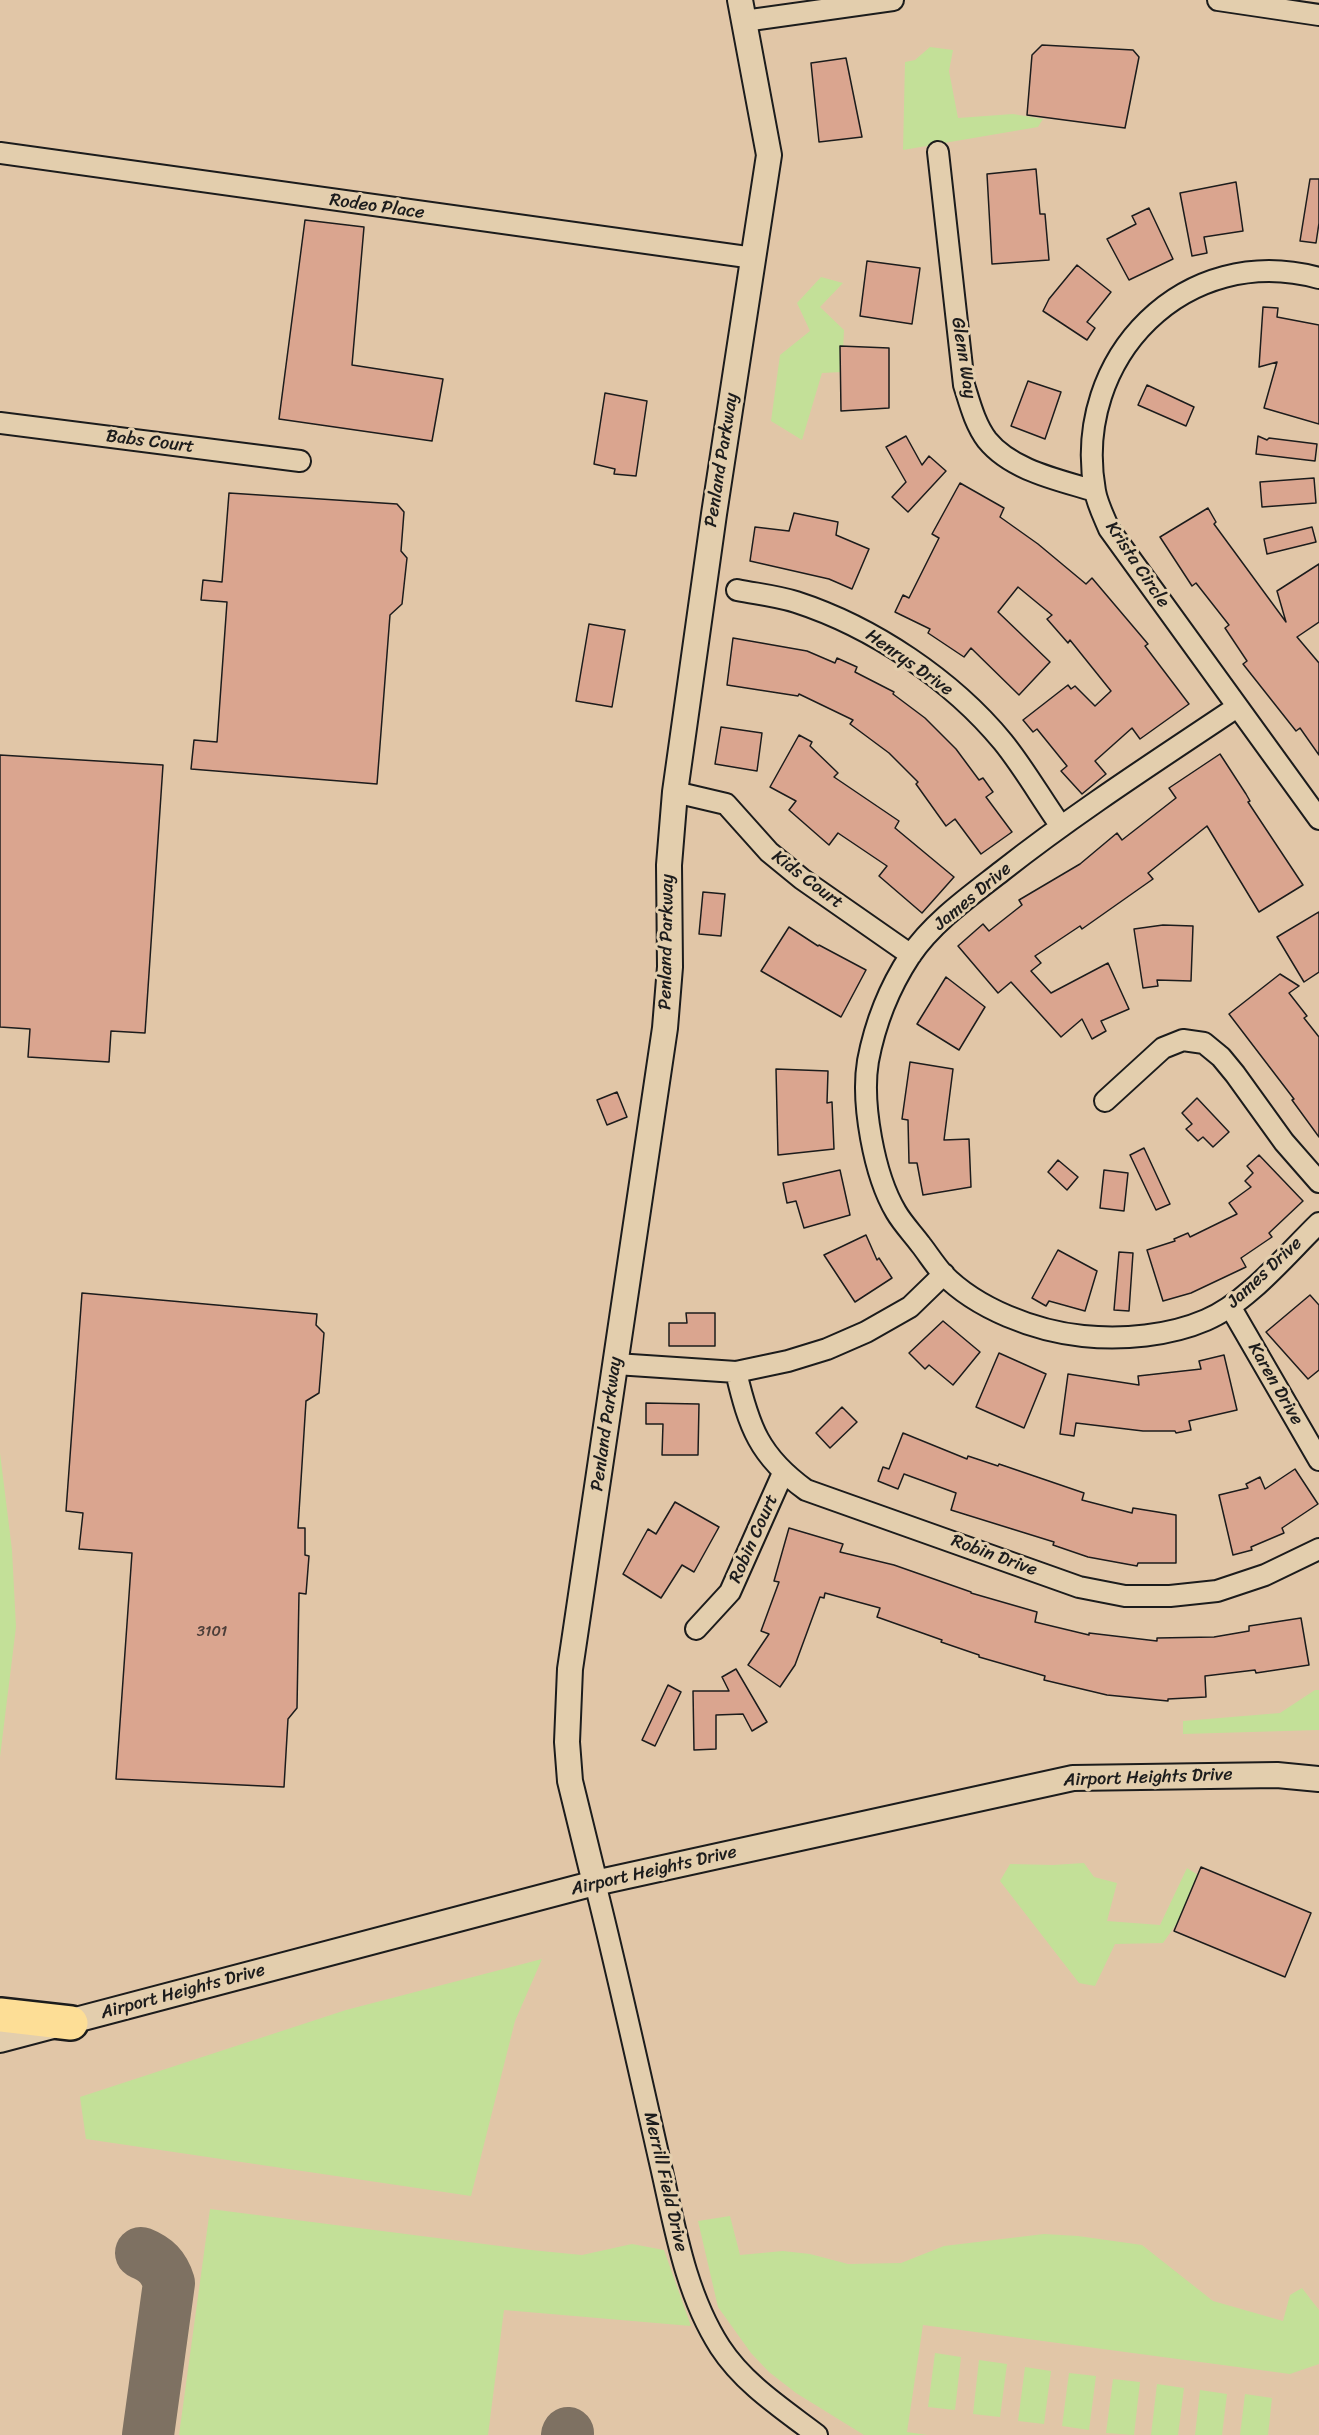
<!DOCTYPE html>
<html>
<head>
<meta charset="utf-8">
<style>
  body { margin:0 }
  canvas { display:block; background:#e1c6a7 }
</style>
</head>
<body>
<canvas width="1319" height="2435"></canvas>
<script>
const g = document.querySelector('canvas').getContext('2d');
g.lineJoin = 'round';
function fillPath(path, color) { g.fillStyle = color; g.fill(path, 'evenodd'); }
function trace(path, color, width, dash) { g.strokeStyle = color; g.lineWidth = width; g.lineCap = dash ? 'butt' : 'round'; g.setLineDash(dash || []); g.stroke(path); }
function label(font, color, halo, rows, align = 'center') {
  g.font = font + ' Sriracha,sans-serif'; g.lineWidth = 6; g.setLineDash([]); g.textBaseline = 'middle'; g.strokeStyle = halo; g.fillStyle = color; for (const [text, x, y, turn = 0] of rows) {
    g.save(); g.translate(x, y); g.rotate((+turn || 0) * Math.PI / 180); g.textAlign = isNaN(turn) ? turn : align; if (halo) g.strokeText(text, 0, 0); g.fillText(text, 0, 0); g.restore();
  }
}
fillPath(new Path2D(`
  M 930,47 L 953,50 L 949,71 L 958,118 L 1013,114 L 1043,119 L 1038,127 L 903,150 L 905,62 L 915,60 Z
  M 821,277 L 843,283 L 820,307 L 844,330 L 842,372 L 822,373 L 802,440 L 771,421 L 780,355 L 810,331 L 797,303 Z
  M 0,1453 L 12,1550 L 16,1627 L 0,1757 Z
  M 1315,1690 L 1319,1690 L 1319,1730 L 1183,1734 L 1183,1721 L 1280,1713 Z
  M 1084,1863 L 1094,1877 L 1117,1883 L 1107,1921 L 1160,1925 L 1187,1868 L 1198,1875 L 1179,1920 L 1163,1943 L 1115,1944 L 1095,1986 L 1079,1983 L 1000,1881 L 1010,1864 L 1053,1865 Z
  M 542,1959 L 515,2021 L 471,2196 L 86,2139 L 80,2097 L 346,2010 Z
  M 210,2209 L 531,2250 L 582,2255 L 632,2244 L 664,2250 L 691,2326 L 504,2310 L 488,2435 L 179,2435 Z
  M 730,2216 L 740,2255 L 783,2251 L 810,2254 L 848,2264 L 901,2263 L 944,2246 L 1044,2234 L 1078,2236 L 1142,2245 L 1213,2301 L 1283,2321 L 1290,2295 L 1302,2288 L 1319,2310 L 1319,2364 L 1290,2374 L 923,2325 L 907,2432 L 927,2435 L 864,2435 L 796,2393 L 769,2372 L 751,2353 L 718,2307 L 698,2221 Z
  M 935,2353 L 961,2357 L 955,2410 L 928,2407 Z
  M 979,2360 L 1007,2364 L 1000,2417 L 973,2414 Z
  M 1025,2367 L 1051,2371 L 1044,2424 L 1018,2421 Z
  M 1069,2373 L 1096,2376 L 1089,2430 L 1062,2426 Z
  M 1113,2379 L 1140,2382 L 1134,2435 L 1106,2433 Z
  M 1157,2384 L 1184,2388 L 1178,2435 L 1151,2435 Z
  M 1200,2390 L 1227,2394 L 1222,2435 L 1195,2435 Z
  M 1245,2394 L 1272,2398 L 1268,2435 L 1240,2435 Z`), '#c3e098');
trace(new Path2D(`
  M 141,2253 C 156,2259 164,2267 169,2283 L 148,2435
  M 567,2435 L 568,2433`), '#7e7162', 52);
const building = new Path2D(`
  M 1042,45 L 1133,50 L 1139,57 L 1125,128 L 1027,115 L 1032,55 Z
  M 846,58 L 862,137 L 819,142 L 811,63 Z
  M 1036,169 L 1040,214 L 1045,214 L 1049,260 L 992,264 L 987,174 Z
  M 1310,179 L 1319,179 L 1319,223 L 1316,243 L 1300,241 Z
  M 1236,182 L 1243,231 L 1204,237 L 1207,253 L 1192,256 L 1180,193 Z
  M 1149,208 L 1173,259 L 1129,280 L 1107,239 L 1136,224 L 1132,216 Z
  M 305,220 L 364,227 L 352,365 L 443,379 L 432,441 L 279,419 Z
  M 867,261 L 920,268 L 912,324 L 860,316 Z
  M 1077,265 L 1111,292 L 1087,322 L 1095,328 L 1087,340 L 1043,311 L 1049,299 Z
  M 1263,307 L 1278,308 L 1277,317 L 1319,325 L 1319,424 L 1264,408 L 1277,362 L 1259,367 Z
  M 840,346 L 889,348 L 889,408 L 841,411 Z
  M 1028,381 L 1061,392 L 1045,439 L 1011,426 Z
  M 1147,385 L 1194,407 L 1186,426 L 1138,405 Z
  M 605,393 L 647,401 L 636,476 L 614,474 L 615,469 L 594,464 Z
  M 906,436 L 922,465 L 929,456 L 946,471 L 908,512 L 892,497 L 906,482 L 886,447 Z
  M 1258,436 L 1267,440 L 1269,438 L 1317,444 L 1315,461 L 1256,454 Z
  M 1314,478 L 1316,503 L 1262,507 L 1260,482 Z
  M 960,483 L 1004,508 L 1000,517 L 1038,544 L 1086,584 L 1092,578 L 1148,644 L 1145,646 L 1189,704 L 1140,739 L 1132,728 L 1095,761 L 1106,774 L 1082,794 L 1061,771 L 1067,766 L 1037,729 L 1033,732 L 1023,720 L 1068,685 L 1071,689 L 1075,686 L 1095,706 L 1111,691 L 1070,640 L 1068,643 L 1047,619 L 1052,615 L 1018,587 L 998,612 L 1050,662 L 1019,695 L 971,648 L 964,657 L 928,633 L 930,629 L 895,612 L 903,595 L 909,598 L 939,538 L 932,534 Z
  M 229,493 L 397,504 L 404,512 L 401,551 L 407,558 L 402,604 L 390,615 L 377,784 L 191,769 L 194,740 L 217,742 L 227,602 L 201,600 L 203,580 L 222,582 Z
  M 1208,508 L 1216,522 L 1214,524 L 1286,622 L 1277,591 L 1319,564 L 1319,622 L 1297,637 L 1319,663 L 1319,755 L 1300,728 L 1296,731 L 1243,664 L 1247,661 L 1225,628 L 1229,625 L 1196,583 L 1192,586 L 1160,537 Z
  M 794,513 L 838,522 L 836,535 L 869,549 L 852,589 L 829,579 L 750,561 L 755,527 L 789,531 Z
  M 1312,527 L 1316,542 L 1267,554 L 1264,539 Z
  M 589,624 L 625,630 L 612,707 L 576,701 Z
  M 733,638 L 807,651 L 835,663 L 837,658 L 857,667 L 855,672 L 894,692 L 893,694 L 925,718 L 956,749 L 979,780 L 983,778 L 993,792 L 986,797 L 1012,832 L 981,854 L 955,819 L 946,826 L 916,784 L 918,782 L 889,753 L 850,724 L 853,720 L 799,694 L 798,696 L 727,685 Z
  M 721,727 L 762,733 L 757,771 L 715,764 Z
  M 799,735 L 812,742 L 810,746 L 838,773 L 834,777 L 899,821 L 895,828 L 954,877 L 922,913 L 879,876 L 887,866 L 838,833 L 829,845 L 789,810 L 796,801 L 770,787 Z
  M 1220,754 L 1246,794 L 1250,801 L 1248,802 L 1303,885 L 1259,912 L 1207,826 L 1148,873 L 1153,879 L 1082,929 L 1080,926 L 1035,956 L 1041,963 L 1031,971 L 1051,993 L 1108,963 L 1129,1009 L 1101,1021 L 1106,1031 L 1092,1039 L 1082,1019 L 1061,1037 L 1011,982 L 998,993 L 958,946 L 983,924 L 989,931 L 1022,905 L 1019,900 L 1080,864 L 1117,833 L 1122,840 L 1176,798 L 1169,788 Z
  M 0,755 L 163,765 L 145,1033 L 111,1031 L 109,1062 L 28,1057 L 30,1029 L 0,1027 Z
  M 703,892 L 725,894 L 721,936 L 699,934 Z
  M 1319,912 L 1319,972 L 1304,982 L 1277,937 Z
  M 1163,925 L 1193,926 L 1191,981 L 1157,980 L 1158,986 L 1143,988 L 1134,929 Z
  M 789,927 L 818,946 L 819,945 L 866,970 L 841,1017 L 761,971 Z
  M 1280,974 L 1299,986 L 1289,993 L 1307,1016 L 1304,1018 L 1319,1037 L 1319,1137 L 1292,1100 L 1294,1099 L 1229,1014 Z
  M 946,977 L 985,1007 L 959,1050 L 917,1024 Z
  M 910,1062 L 953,1069 L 944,1140 L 969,1139 L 971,1187 L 923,1195 L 917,1163 L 909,1163 L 908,1120 L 902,1119 Z
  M 776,1069 L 828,1071 L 827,1103 L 832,1102 L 834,1149 L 778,1155 Z
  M 617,1092 L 627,1117 L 607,1125 L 597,1100 Z
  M 1197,1098 L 1229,1132 L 1213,1147 L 1203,1137 L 1198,1141 L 1186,1129 L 1192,1124 L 1182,1113 Z
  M 1144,1148 L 1170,1204 L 1156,1210 L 1130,1155 Z
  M 1259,1155 L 1303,1201 L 1269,1233 L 1272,1237 L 1241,1258 L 1246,1267 L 1191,1293 L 1163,1301 L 1147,1250 L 1175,1241 L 1174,1239 L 1188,1233 L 1190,1237 L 1237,1214 L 1229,1203 L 1251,1187 L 1245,1181 L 1253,1173 L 1247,1166 Z
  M 1058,1160 L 1078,1177 L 1067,1190 L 1048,1172 Z
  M 840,1170 L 850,1215 L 804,1228 L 796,1201 L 787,1203 L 783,1183 Z
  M 1104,1170 L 1128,1173 L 1124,1211 L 1100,1208 Z
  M 866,1235 L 877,1260 L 879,1258 L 892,1278 L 855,1302 L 824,1255 Z
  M 1058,1250 L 1097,1271 L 1085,1311 L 1049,1301 L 1046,1306 L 1032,1298 Z
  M 1119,1252 L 1133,1253 L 1129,1311 L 1114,1310 Z
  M 82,1293 L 317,1314 L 316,1325 L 324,1333 L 319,1393 L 306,1401 L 298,1528 L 305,1528 L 305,1555 L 309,1556 L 306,1594 L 299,1593 L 297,1708 L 288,1719 L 284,1787 L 116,1779 L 132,1553 L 79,1549 L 83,1513 L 66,1511 Z
  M 1310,1295 L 1319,1305 L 1319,1370 L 1308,1379 L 1266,1332 Z
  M 686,1313 L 715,1313 L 715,1346 L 669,1346 L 669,1323 L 687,1323 Z
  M 943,1321 L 980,1352 L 953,1385 L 929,1365 L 925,1369 L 909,1353 Z
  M 999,1353 L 1046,1374 L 1024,1428 L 976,1407 Z
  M 1224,1355 L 1237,1410 L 1189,1421 L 1191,1430 L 1176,1433 L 1175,1431 L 1143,1431 L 1076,1423 L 1074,1436 L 1060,1434 L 1068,1374 L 1139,1385 L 1138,1376 L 1201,1369 L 1199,1361 Z
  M 646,1403 L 699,1404 L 698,1455 L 662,1455 L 663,1424 L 646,1424 Z
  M 842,1407 L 857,1422 L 830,1448 L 816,1433 Z
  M 903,1433 L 967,1459 L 968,1456 L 998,1466 L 999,1464 L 1084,1493 L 1082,1500 L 1132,1513 L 1133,1508 L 1176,1515 L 1176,1563 L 1138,1563 L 1137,1566 L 1088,1557 L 1053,1545 L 1054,1542 L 951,1510 L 956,1493 L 904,1474 L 898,1489 L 878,1481 L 883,1467 L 889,1469 Z
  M 1295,1469 L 1318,1504 L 1282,1528 L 1284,1533 L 1251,1547 L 1252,1550 L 1233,1555 L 1219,1495 L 1248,1488 L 1246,1484 L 1260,1477 L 1265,1489 Z
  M 675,1502 L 719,1527 L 694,1572 L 682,1565 L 661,1598 L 623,1574 L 648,1529 L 656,1534 Z
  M 789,1528 L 843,1544 L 840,1552 L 894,1565 L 971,1592 L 971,1593 L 1037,1612 L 1035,1622 L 1089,1635 L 1089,1633 L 1157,1641 L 1157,1638 L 1214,1637 L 1249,1631 L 1249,1626 L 1301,1618 L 1309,1665 L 1256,1673 L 1255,1670 L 1205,1676 L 1206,1697 L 1168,1699 L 1168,1701 L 1107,1695 L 1044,1680 L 1045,1676 L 979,1657 L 979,1655 L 941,1642 L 942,1640 L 877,1617 L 880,1608 L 825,1593 L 824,1598 L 820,1597 L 795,1665 L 780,1687 L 748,1665 L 769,1634 L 761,1631 L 779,1582 L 774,1581 Z
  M 736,1669 L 767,1722 L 752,1731 L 743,1714 L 716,1715 L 716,1749 L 694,1750 L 693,1691 L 729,1691 L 722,1677 Z
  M 668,1685 L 681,1692 L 655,1746 L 642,1740 Z
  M 1201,1867 L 1311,1913 L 1285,1977 L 1174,1931 Z`);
fillPath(building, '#daa58f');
trace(building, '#1c1c1c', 1.5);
const minor = new Path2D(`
  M 1218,0 L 1319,15
  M 744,21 L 893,0
  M 938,152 L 964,385 C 970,404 975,424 987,440 C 1012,471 1060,480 1095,491
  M 0,153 L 754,258
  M 1319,278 C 1186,241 1071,357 1095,491 C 1097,503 1104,517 1109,529 L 1319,819
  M 0,423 L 300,461
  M 737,590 C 757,594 777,596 796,602 C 873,627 952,680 1003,742 C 1024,768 1041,798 1060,825
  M 1237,707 C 1158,760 1077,812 1002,871 C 970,896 933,922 910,956 C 889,988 875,1024 868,1061 C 861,1103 874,1175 896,1212 C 903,1224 913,1234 921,1245 C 928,1254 935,1265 943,1274 C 977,1309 1035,1331 1083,1336 C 1123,1340 1169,1336 1206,1320 C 1247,1303 1287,1254 1319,1223
  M 675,792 L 726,804 L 769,852 L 802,879 L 911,955
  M 1105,1101 L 1163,1048 L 1183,1040 L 1204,1043 L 1221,1057 L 1235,1074 L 1284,1142 L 1319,1182
  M 1231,1308 L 1319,1460
  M 616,1364 L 736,1372 L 788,1361 L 827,1349 L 866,1332 L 910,1307 L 944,1274
  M 736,1372 C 749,1427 759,1456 806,1490 L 1079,1587 L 1125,1596 L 1170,1596 L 1217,1591 L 1265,1575 L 1319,1549
  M 696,1629 L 730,1592 L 783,1473
  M 595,1883 C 618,1974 638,2066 659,2158 C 674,2222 684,2291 720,2347 C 744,2384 783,2409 817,2435`);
const tertiary = new Path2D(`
  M 595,1883 L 570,1781 L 567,1742 L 570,1669 L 665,1028 L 670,967 L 669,865 L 675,792 L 714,514 L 769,155 L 740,0
  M 0,2040 L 595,1883 L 1073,1778 L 1277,1775 L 1319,1779`);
const motorway = new Path2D(`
  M 0,2015 L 71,2023`);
trace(minor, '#1c1c1c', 24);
trace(tertiary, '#1c1c1c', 28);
trace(motorway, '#1c1c1c', 38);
trace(minor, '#e3cead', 20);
trace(tertiary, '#e3cead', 24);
trace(motorway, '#fdde96', 33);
label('15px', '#4c3e39', null, [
  ["3101",212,1632]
]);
label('18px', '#1c1c1c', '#e3cead', [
  ["Rodeo Place",377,207,8],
  ["Glenn Way",963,358,81],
  ["Babs Court",150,442,7],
  ["Penland Parkway",722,460,-81],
  ["Krista Circle",1137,565,56],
  ["Henrys Drive",909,663,35],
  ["Kids Court",807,880,37],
  ["James Drive",973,897,-40],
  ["Penland Parkway",667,942,-89],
  ["James Drive",1265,1273,-43],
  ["Karen Drive",1275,1384,60],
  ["Penland Parkway",607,1424,-82],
  ["Robin Court",754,1539,-66],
  ["Robin Drive",994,1556,20],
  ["Airport Heights Drive",1148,1778,-2],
  ["Airport Heights Drive",654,1871,-13],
  ["Airport Heights Drive",183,1992,-15],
  ["Merrill Field Drive",665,2182,77]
]);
</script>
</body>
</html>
